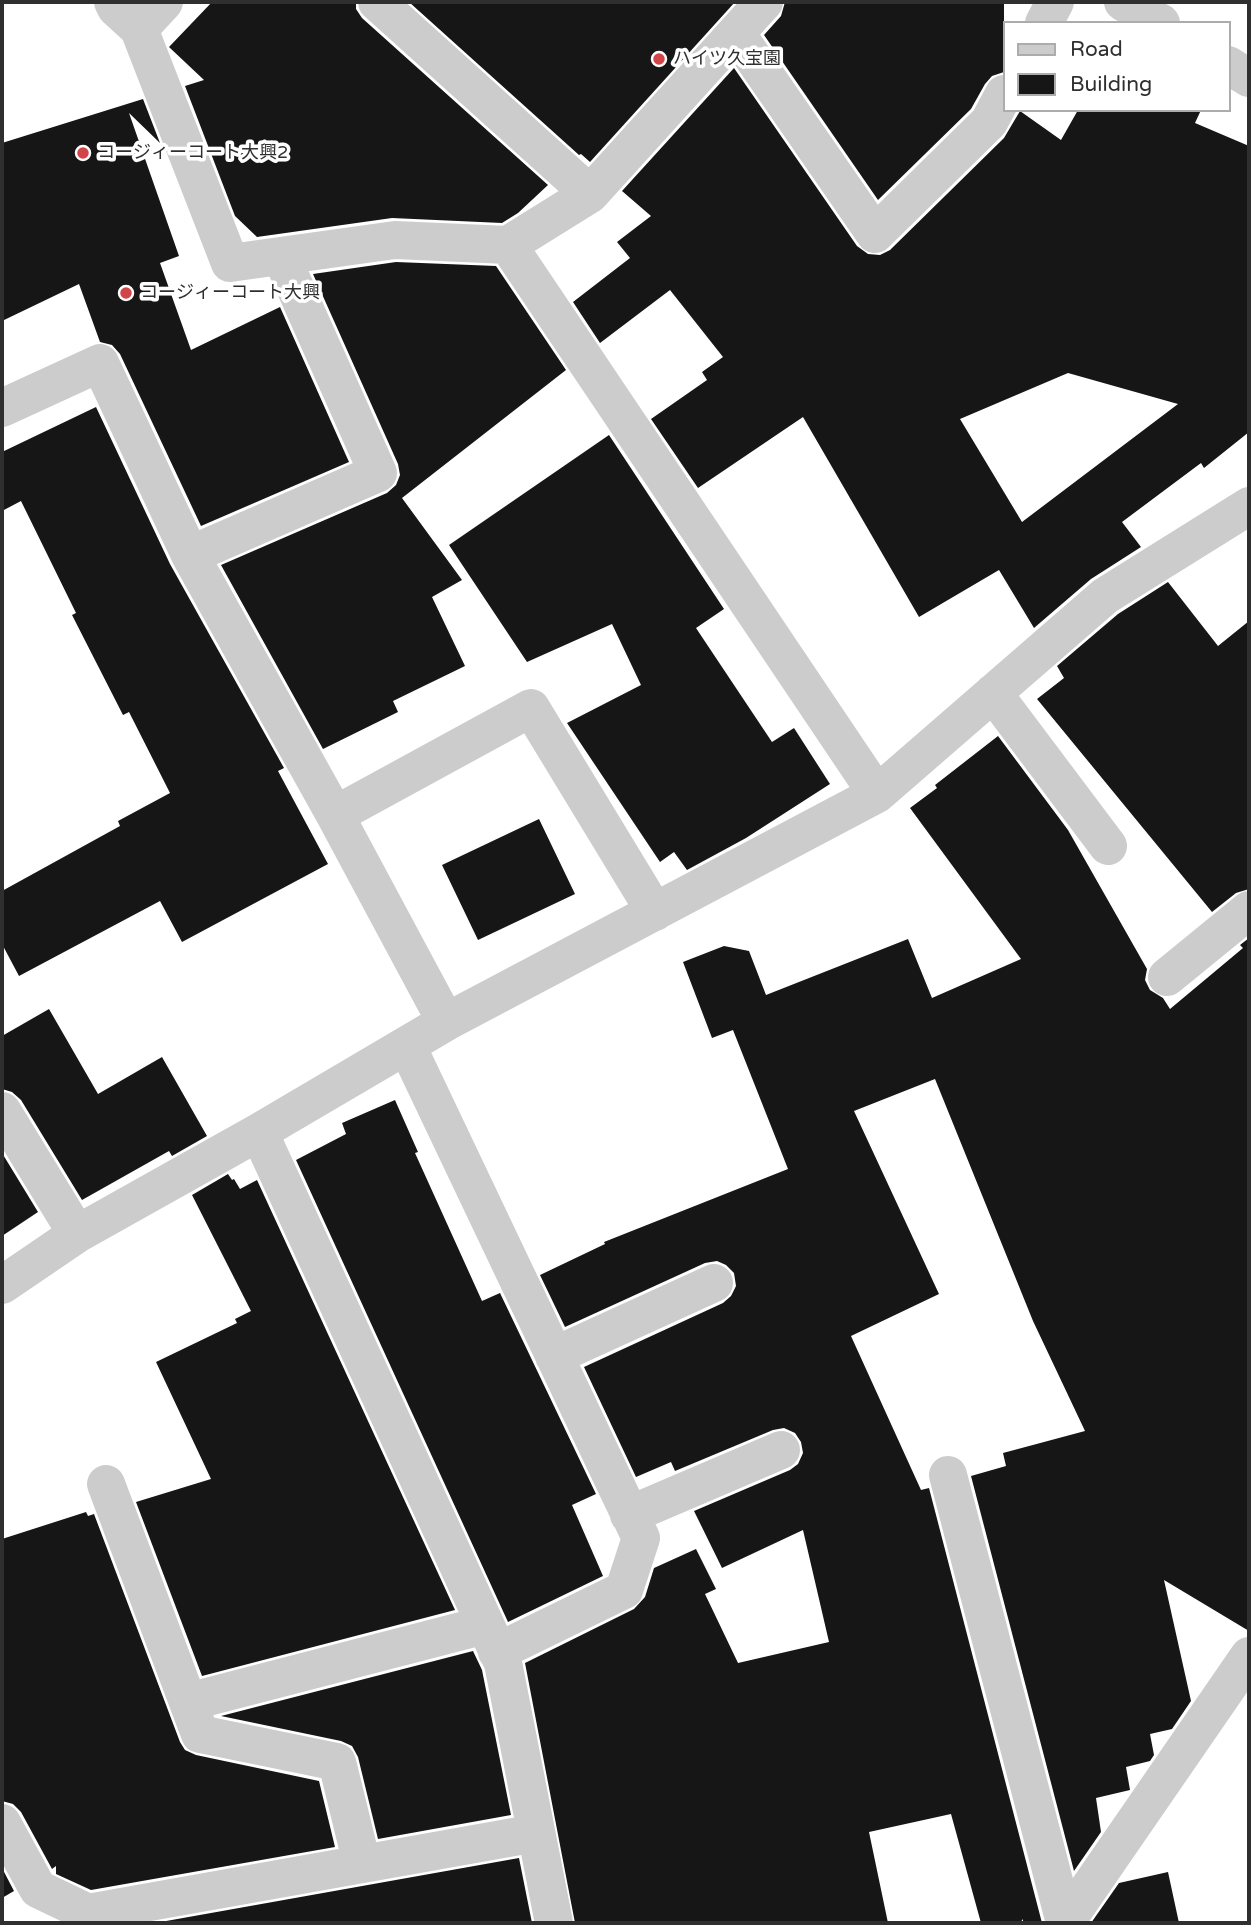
<!DOCTYPE html>
<html>
<head>
<meta charset="utf-8">
<style>
  body { margin:0 }
  #map { position:relative; width:1251px; height:1925px; overflow:hidden; background:#fff; font-family:"Varela Round",sans-serif }
  canvas { display:block }
  .frame { position:absolute; inset:0; border:4px solid #2f2f2f; pointer-events:none }
  .legend { position:absolute; left:1003px; top:21px; width:228px; height:91px; box-sizing:border-box; background:#fff; border:2px solid #acacac; margin:0; padding:9px 12px; list-style:none; font-size:21px; color:#2f2f2f }
  .legend li { display:flex; align-items:center; gap:14px; height:35px }
  .legend b { width:35px; border:2px solid #acacac }
</style>
</head>
<body>
<div id="map">
<canvas width="1251" height="1925"></canvas>
<div class="frame"></div>
<ul class="legend">
<li><b style="height:9px;background:#ccc"></b>Road</li>
<li><b style="height:19px;background:#161616"></b>Building</li>
</ul>
</div>
<script>
const g = document.querySelector('canvas').getContext('2d');
g.lineJoin = 'round';
function fillPath(path, color) { g.fillStyle = color; g.fill(path, 'evenodd'); }
function trace(path, color, width, dash) { g.strokeStyle = color; g.lineWidth = width; g.lineCap = dash ? 'butt' : 'round'; g.setLineDash(dash || []); g.stroke(path); }
function label(font, color, halo, rows, align = 'center') {
  g.font = font + ' "Varela Round","Noto Sans JP",sans-serif'; g.lineWidth = 7; g.setLineDash([]); g.textBaseline = 'middle'; g.strokeStyle = halo; g.fillStyle = color; for (const [text, x, y, turn = 0] of rows) {
    g.save(); g.translate(x, y); g.rotate((+turn || 0) * Math.PI / 180); g.textAlign = isNaN(turn) ? turn : align; if (halo) g.strokeText(text, 0, 0); g.fillText(text, 0, 0); g.restore();
  }
}
fillPath(new Path2D(`
  M 212,2 L 356,2 L 356,9 L 362,18 L 548,185 L 518,213 L 502,223 L 392,218 L 257,237 L 235,216 L 185,86 L 204,80 L 169,47 Z
  M 409,2 L 735,2 L 590,162 L 581,154 L 579,155 Z
  M 785,2 L 1004,2 L 1004,72 L 992,76 L 985,84 L 971,109 L 878,200 L 764,35 L 781,16 Z
  M 734,68 L 857,246 L 868,254 L 880,255 L 890,250 L 1004,138 L 1020,111 L 1061,140 L 1078,110 L 1201,110 L 1195,123 L 1249,146 L 1249,432 L 1204,468 L 1201,463 L 1122,522 L 1141,547 L 1091,579 L 1034,628 L 999,570 L 919,617 L 803,417 L 698,488 L 651,419 L 707,380 L 702,372 L 723,357 L 670,290 L 600,343 L 573,302 L 630,258 L 617,242 L 651,216 L 622,191 ZM 1068,373 L 1178,404 L 1022,522 L 960,419 Z
  M 143,99 L 160,143 L 129,113 L 179,256 L 160,263 L 191,350 L 280,307 L 349,462 L 201,526 L 120,354 L 112,345 L 100,342 L 79,284 L 2,321 L 2,143 Z
  M 396,262 L 496,266 L 566,370 L 402,498 L 462,580 L 432,597 L 465,666 L 393,701 L 398,712 L 323,749 L 221,565 L 387,493 L 396,485 L 400,475 L 398,464 L 313,274 Z
  M 96,407 L 170,564 L 284,768 L 278,771 L 328,864 L 182,942 L 160,901 L 19,976 L 2,944 L 2,891 L 120,826 L 118,821 L 170,793 L 129,712 L 123,715 L 72,615 L 76,613 L 21,501 L 2,511 L 2,452 Z
  M 609,435 L 724,609 L 696,628 L 772,742 L 794,728 L 830,784 L 746,838 L 687,870 L 674,852 L 660,862 L 567,723 L 641,685 L 612,624 L 527,662 L 449,545 Z
  M 1168,582 L 1218,646 L 1249,621 L 1249,889 L 1236,893 L 1212,912 L 1037,699 L 1064,678 L 1057,666 L 1118,614 Z
  M 998,736 L 1068,830 L 1147,969 L 1145,980 L 1150,990 L 1163,998 L 1170,1009 L 1243,948 L 1240,945 L 1249,938 L 1249,1631 L 1164,1580 L 1191,1701 L 1172,1729 L 1150,1734 L 1154,1755 L 1150,1761 L 1126,1767 L 1130,1790 L 1096,1798 L 1101,1832 L 1074,1871 L 971,1476 L 1006,1466 L 1003,1453 L 1085,1431 L 1033,1321 L 935,1079 L 854,1111 L 939,1294 L 851,1336 L 921,1490 L 929,1488 L 1042,1923 L 1023,1923 L 1023,1919 L 1020,1923 L 981,1923 L 951,1814 L 869,1832 L 888,1923 L 575,1923 L 525,1663 L 634,1609 L 645,1597 L 654,1568 L 696,1549 L 716,1589 L 705,1594 L 738,1663 L 829,1642 L 803,1530 L 722,1568 L 694,1511 L 790,1470 L 798,1464 L 803,1453 L 801,1442 L 795,1433 L 784,1428 L 773,1430 L 675,1471 L 671,1462 L 636,1477 L 584,1367 L 723,1303 L 731,1296 L 736,1286 L 734,1273 L 726,1265 L 717,1261 L 705,1263 L 565,1327 L 540,1275 L 605,1244 L 604,1242 L 788,1169 L 733,1030 L 712,1038 L 683,962 L 724,946 L 749,951 L 766,995 L 908,939 L 932,998 L 1021,959 L 910,808 L 937,788 L 935,785 Z
  M 539,819 L 575,894 L 478,940 L 442,865 Z
  M 49,1009 L 98,1094 L 162,1057 L 207,1136 L 172,1156 L 169,1151 L 82,1200 L 21,1100 L 12,1092 L 2,1089 L 2,1036 Z
  M 395,1100 L 418,1152 L 415,1153 L 482,1301 L 500,1293 L 596,1494 L 572,1505 L 603,1576 L 508,1622 L 296,1160 L 346,1134 L 342,1123 Z
  M 2,1153 L 38,1212 L 2,1236 Z
  M 228,1174 L 232,1180 L 234,1179 L 240,1189 L 257,1180 L 455,1610 L 202,1676 L 136,1502 L 211,1479 L 156,1362 L 237,1323 L 235,1319 L 251,1311 L 192,1195 Z
  M 86,1512 L 88,1516 L 94,1514 L 180,1742 L 185,1750 L 196,1755 L 319,1781 L 335,1847 L 91,1890 L 56,1874 L 56,1866 L 52,1869 L 21,1812 L 13,1804 L 2,1801 L 2,1539 Z
  M 473,1651 L 482,1670 L 511,1815 L 378,1839 L 358,1757 L 352,1746 L 341,1741 L 221,1716 Z
  M 519,1858 L 532,1923 L 155,1923 Z
  M 2,1868 L 14,1891 L 2,1898 Z
  M 1168,1872 L 1179,1923 L 1091,1923 L 1119,1883 Z`), '#161616');
trace(new Path2D(`
  M 113,2 L 116,8 L 139,29
  M 164,2 L 139,29 L 230,263 L 395,240 L 508,245 L 590,194 L 764,2
  M 377,2 L 590,194
  M 1123,2 L 1161,23
  M 1044,23 L 1055,2
  M 736,33 L 875,234 L 989,122 L 1004,94
  M 1228,65 L 1249,78
  M 508,245 L 877,794
  M 2,408 L 100,363 L 190,555 L 335,815 L 446,1022
  M 190,555 L 378,473 L 282,258
  M 993,693 L 1108,846
  M 335,815 L 531,708 L 655,912
  M 1167,977 L 1249,910
  M 407,1046 L 641,1538 L 624,1590 L 497,1652
  M 2,1111 L 77,1234
  M 259,1132 L 503,1663 L 554,1923
  M 2,1285 L 77,1234 L 259,1132 L 446,1022 L 877,794 L 1105,596 L 1249,506
  M 554,1356 L 714,1283
  M 948,1475 L 1065,1923
  M 106,1484 L 200,1734 L 337,1762 L 362,1864
  M 629,1515 L 781,1450
  M 188,1702 L 485,1625
  M 2,1823 L 38,1889 L 88,1913 L 536,1833
  M 1065,1923 L 1249,1656`), '#ccc', 38);
for (const [x, y, r, color] of [
  [659,59,7,"#d14549"],
  [83,153,7,"#d14549"],
  [126,293,7,"#d14549"]
]) { const dot = new Path2D(); dot.arc(x, y, r, 0, 2 * Math.PI); g.fillStyle = color; g.fill(dot); trace(dot, '#fff', 2.5); }
label('18px', '#2f2f2f', '#fff', [
  ["ハイツ久宝園",673,59],
  ["コージィーコート大興2",97,153],
  ["コージィーコート大興",140,293]
], 'left');
</script>
</body>
</html>
